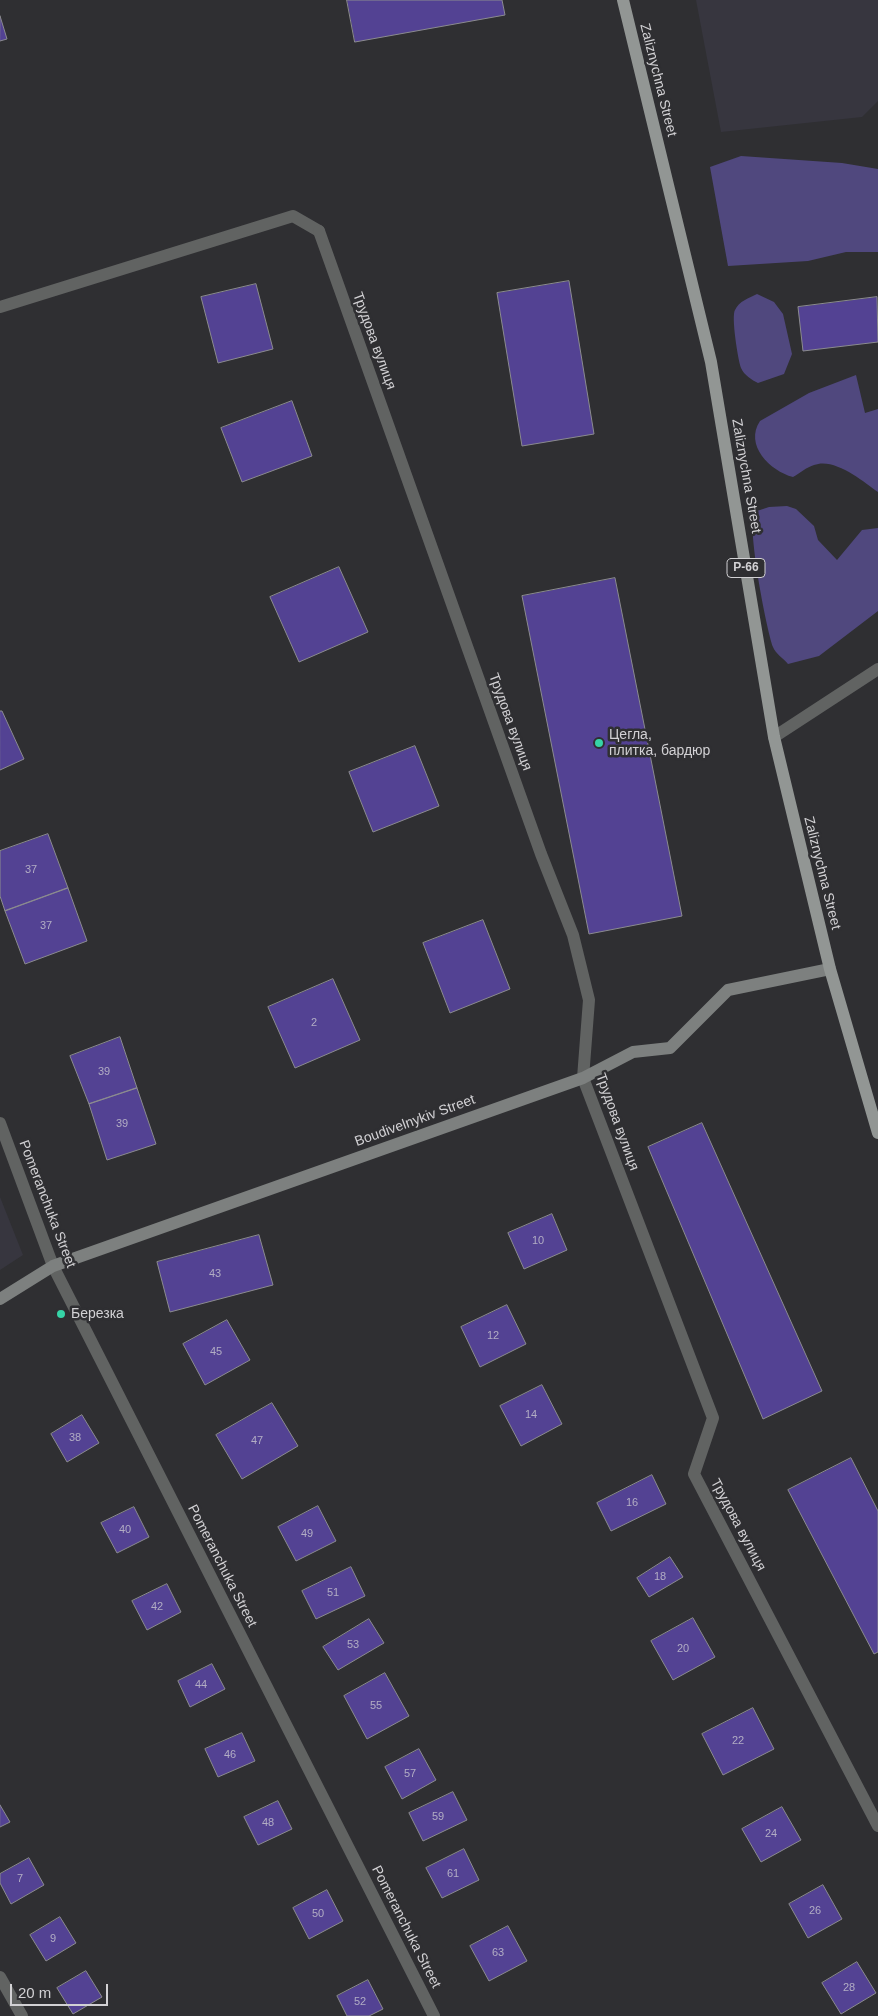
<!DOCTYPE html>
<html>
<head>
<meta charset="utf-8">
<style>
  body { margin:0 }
  #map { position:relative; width:878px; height:2016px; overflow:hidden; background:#2f2f32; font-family:Helvetica,sans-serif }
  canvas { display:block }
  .scale { position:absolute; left:10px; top:1984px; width:98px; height:22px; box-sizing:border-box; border:2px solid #d2d1d4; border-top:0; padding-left:6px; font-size:15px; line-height:18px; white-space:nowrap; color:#d2d1d4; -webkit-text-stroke:4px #2f2f32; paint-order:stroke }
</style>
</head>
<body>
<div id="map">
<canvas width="878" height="2016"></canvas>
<div class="scale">20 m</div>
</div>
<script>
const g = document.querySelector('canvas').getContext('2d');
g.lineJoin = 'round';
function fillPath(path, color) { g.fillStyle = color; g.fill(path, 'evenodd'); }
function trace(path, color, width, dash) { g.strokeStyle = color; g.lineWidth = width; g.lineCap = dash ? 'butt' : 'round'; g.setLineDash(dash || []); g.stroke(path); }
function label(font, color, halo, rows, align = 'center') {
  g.font = font + ' Helvetica,sans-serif'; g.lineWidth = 5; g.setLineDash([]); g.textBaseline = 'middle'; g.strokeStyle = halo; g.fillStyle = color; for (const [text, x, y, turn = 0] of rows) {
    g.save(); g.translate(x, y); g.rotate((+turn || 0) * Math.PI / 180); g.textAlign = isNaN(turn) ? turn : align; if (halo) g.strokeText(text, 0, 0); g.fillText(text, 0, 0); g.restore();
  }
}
fillPath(new Path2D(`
  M 696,0 L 878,0 L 878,101 L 862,117 L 721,132 Z
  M 0,1197 L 23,1255 L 0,1270 Z`), '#37363f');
fillPath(new Path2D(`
  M 741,156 L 842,163 L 878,169 L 878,252 L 846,252 L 808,261 L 728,266 L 710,167 Z
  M 757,294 L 774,302 L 783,314 L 792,354 L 784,374 L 758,383 C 752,380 744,375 741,368 C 738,360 731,316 735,310 C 739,301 749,298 757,294 Z
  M 856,375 L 865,413 L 878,409 L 878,492 C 863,481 834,457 814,465 C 807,467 800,473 793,477 C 770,471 744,445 760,421 L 809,393 Z
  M 787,506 L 796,509 L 814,526 L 818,540 L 837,560 L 862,530 L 878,528 L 878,611 L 819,656 L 788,664 C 784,659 775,653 773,647 C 766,627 747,528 754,512 L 769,507 Z`), '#50487e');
const building = new Path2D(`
  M 347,0 L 502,0 L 505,15 L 355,42 Z
  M 0,16 L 7,39 L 0,41 Z
  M 569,281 L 594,434 L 522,446 L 497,293 Z
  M 256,284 L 273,349 L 218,363 L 201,297 Z
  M 877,297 L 878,342 L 803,351 L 798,307 Z
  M 292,401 L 312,456 L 242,482 L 221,428 Z
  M 339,567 L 368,632 L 299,662 L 270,597 Z
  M 615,578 L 682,916 L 589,934 L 522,596 Z
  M 0,711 L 2,711 L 24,759 L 0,770 Z
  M 415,746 L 439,806 L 373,832 L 349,772 Z
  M 48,834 L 68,888 L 5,911 L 0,896 L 0,851 Z
  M 68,888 L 87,941 L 25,964 L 5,911 Z
  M 483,920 L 510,989 L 450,1013 L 423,943 Z
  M 333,979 L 360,1040 L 295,1068 L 268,1007 Z
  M 120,1037 L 137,1088 L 89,1104 L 70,1056 Z
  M 137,1088 L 156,1144 L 107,1160 L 89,1104 Z
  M 702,1123 L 822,1391 L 763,1419 L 648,1147 Z
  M 552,1214 L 567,1250 L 524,1269 L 508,1233 Z
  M 259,1235 L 273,1285 L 170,1312 L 157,1262 Z
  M 507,1305 L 526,1344 L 480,1367 L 461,1327 Z
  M 227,1320 L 250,1360 L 205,1385 L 183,1344 Z
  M 542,1385 L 562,1424 L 521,1446 L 500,1406 Z
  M 272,1403 L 298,1446 L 242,1479 L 216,1435 Z
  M 82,1415 L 99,1443 L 67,1462 L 51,1434 Z
  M 851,1458 L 878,1511 L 878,1652 L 874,1654 L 788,1490 Z
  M 652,1475 L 666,1504 L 611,1531 L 597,1503 Z
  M 318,1506 L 336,1541 L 296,1561 L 278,1527 Z
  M 134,1507 L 149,1537 L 117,1553 L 101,1523 Z
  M 670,1557 L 683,1577 L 649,1597 L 637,1578 Z
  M 351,1567 L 365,1596 L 316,1619 L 302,1591 Z
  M 167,1584 L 181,1612 L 147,1630 L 132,1601 Z
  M 693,1618 L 715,1657 L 673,1680 L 651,1641 Z
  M 369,1619 L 384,1643 L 338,1670 L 323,1647 Z
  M 212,1664 L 225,1689 L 190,1707 L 178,1681 Z
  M 385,1673 L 409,1716 L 367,1739 L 344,1696 Z
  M 753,1708 L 774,1749 L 723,1775 L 702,1734 Z
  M 242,1733 L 255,1761 L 218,1777 L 205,1749 Z
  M 419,1749 L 436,1780 L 402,1799 L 385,1767 Z
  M 453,1792 L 467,1820 L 423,1841 L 409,1813 Z
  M 278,1801 L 292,1829 L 258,1845 L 244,1817 Z
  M 0,1805 L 10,1822 L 0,1827 Z
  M 782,1807 L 801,1840 L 761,1862 L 742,1829 Z
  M 464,1849 L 479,1880 L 442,1898 L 426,1868 Z
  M 29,1858 L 44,1885 L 11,1904 L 0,1883 L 0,1874 Z
  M 823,1885 L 842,1919 L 808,1938 L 789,1904 Z
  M 327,1890 L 343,1921 L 309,1939 L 293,1908 Z
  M 60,1917 L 76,1943 L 46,1961 L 30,1935 Z
  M 508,1926 L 527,1961 L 489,1981 L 470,1946 Z
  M 857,1962 L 876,1993 L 841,2014 L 822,1983 Z
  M 86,1971 L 102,1997 L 73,2014 L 57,1988 Z
  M 368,1980 L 383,2009 L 369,2016 L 347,2016 L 337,1996 Z`);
fillPath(building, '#534293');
trace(building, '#8b8b8f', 1);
trace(new Path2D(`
  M 0,307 L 293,216 L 319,231`), '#616362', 12);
trace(new Path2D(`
  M 319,231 L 541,854 L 573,935 L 589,1000 L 583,1078 L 713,1418 L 694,1474 L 878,1826
  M 774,737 L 878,669
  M 0,1123 L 53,1266 L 434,2016
  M 0,1977 L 22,2016`), '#616362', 12);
trace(new Path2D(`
  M 0,1299 L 53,1266 L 583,1078 L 633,1052 L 670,1048 L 728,990 L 830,969`), '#7d807f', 12);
trace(new Path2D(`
  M 623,0 L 711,362 L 774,737 L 830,969 L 878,1133`), '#929694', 12);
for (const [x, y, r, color] of [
  [599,743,5,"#36d4a7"],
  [61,1314,5,"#36d4a7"]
]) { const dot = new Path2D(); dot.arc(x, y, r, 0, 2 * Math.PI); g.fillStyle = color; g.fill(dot); trace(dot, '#2f2f32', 2); }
label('11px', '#b2adc4', null, [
  ["37",31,870],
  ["37",46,926],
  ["2",314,1023],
  ["39",104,1072],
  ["39",122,1124],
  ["10",538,1241],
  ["43",215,1274],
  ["12",493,1336],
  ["45",216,1352],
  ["14",531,1415],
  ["38",75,1438],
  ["47",257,1441],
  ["16",632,1503],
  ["40",125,1530],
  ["49",307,1534],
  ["18",660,1577],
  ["51",333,1593],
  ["42",157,1607],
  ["53",353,1645],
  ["20",683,1649],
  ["44",201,1685],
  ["55",376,1706],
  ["22",738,1741],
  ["46",230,1755],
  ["57",410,1774],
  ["59",438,1817],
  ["48",268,1823],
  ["24",771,1834],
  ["61",453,1874],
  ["7",20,1879],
  ["26",815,1911],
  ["50",318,1914],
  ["9",53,1939],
  ["63",498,1953],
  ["28",849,1988],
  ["52",360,2002]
]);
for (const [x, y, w] of [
  [746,568,38]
]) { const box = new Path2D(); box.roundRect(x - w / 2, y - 9.5, w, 19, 4); g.fillStyle = '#2f2f32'; g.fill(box); trace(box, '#d2d1d4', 1); }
label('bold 12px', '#d2d1d4', null, [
  ["Р-66",746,568]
]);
label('14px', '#d2d1d4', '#2f2f32', [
  ["Zaliznychna Street",658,80,76],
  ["Трудова вулиця",374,341,70],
  ["Zaliznychna Street",746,476,80],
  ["Трудова вулиця",510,722,70],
  ["Zaliznychna Street",822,873,76],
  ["Boudivelnykiv Street",415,1121,-20],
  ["Трудова вулиця",617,1122,70],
  ["Pomeranchuka Street",47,1204,69],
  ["Трудова вулиця",738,1525,62],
  ["Pomeranchuka Street",222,1566,63],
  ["Pomeranchuka Street",406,1927,63]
]);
label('14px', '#d2d1d4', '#2f2f32', [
  ["Цегла,",609,735],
  ["плитка, бардюр",609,751],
  ["Березка",71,1314]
], 'left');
</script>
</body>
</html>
